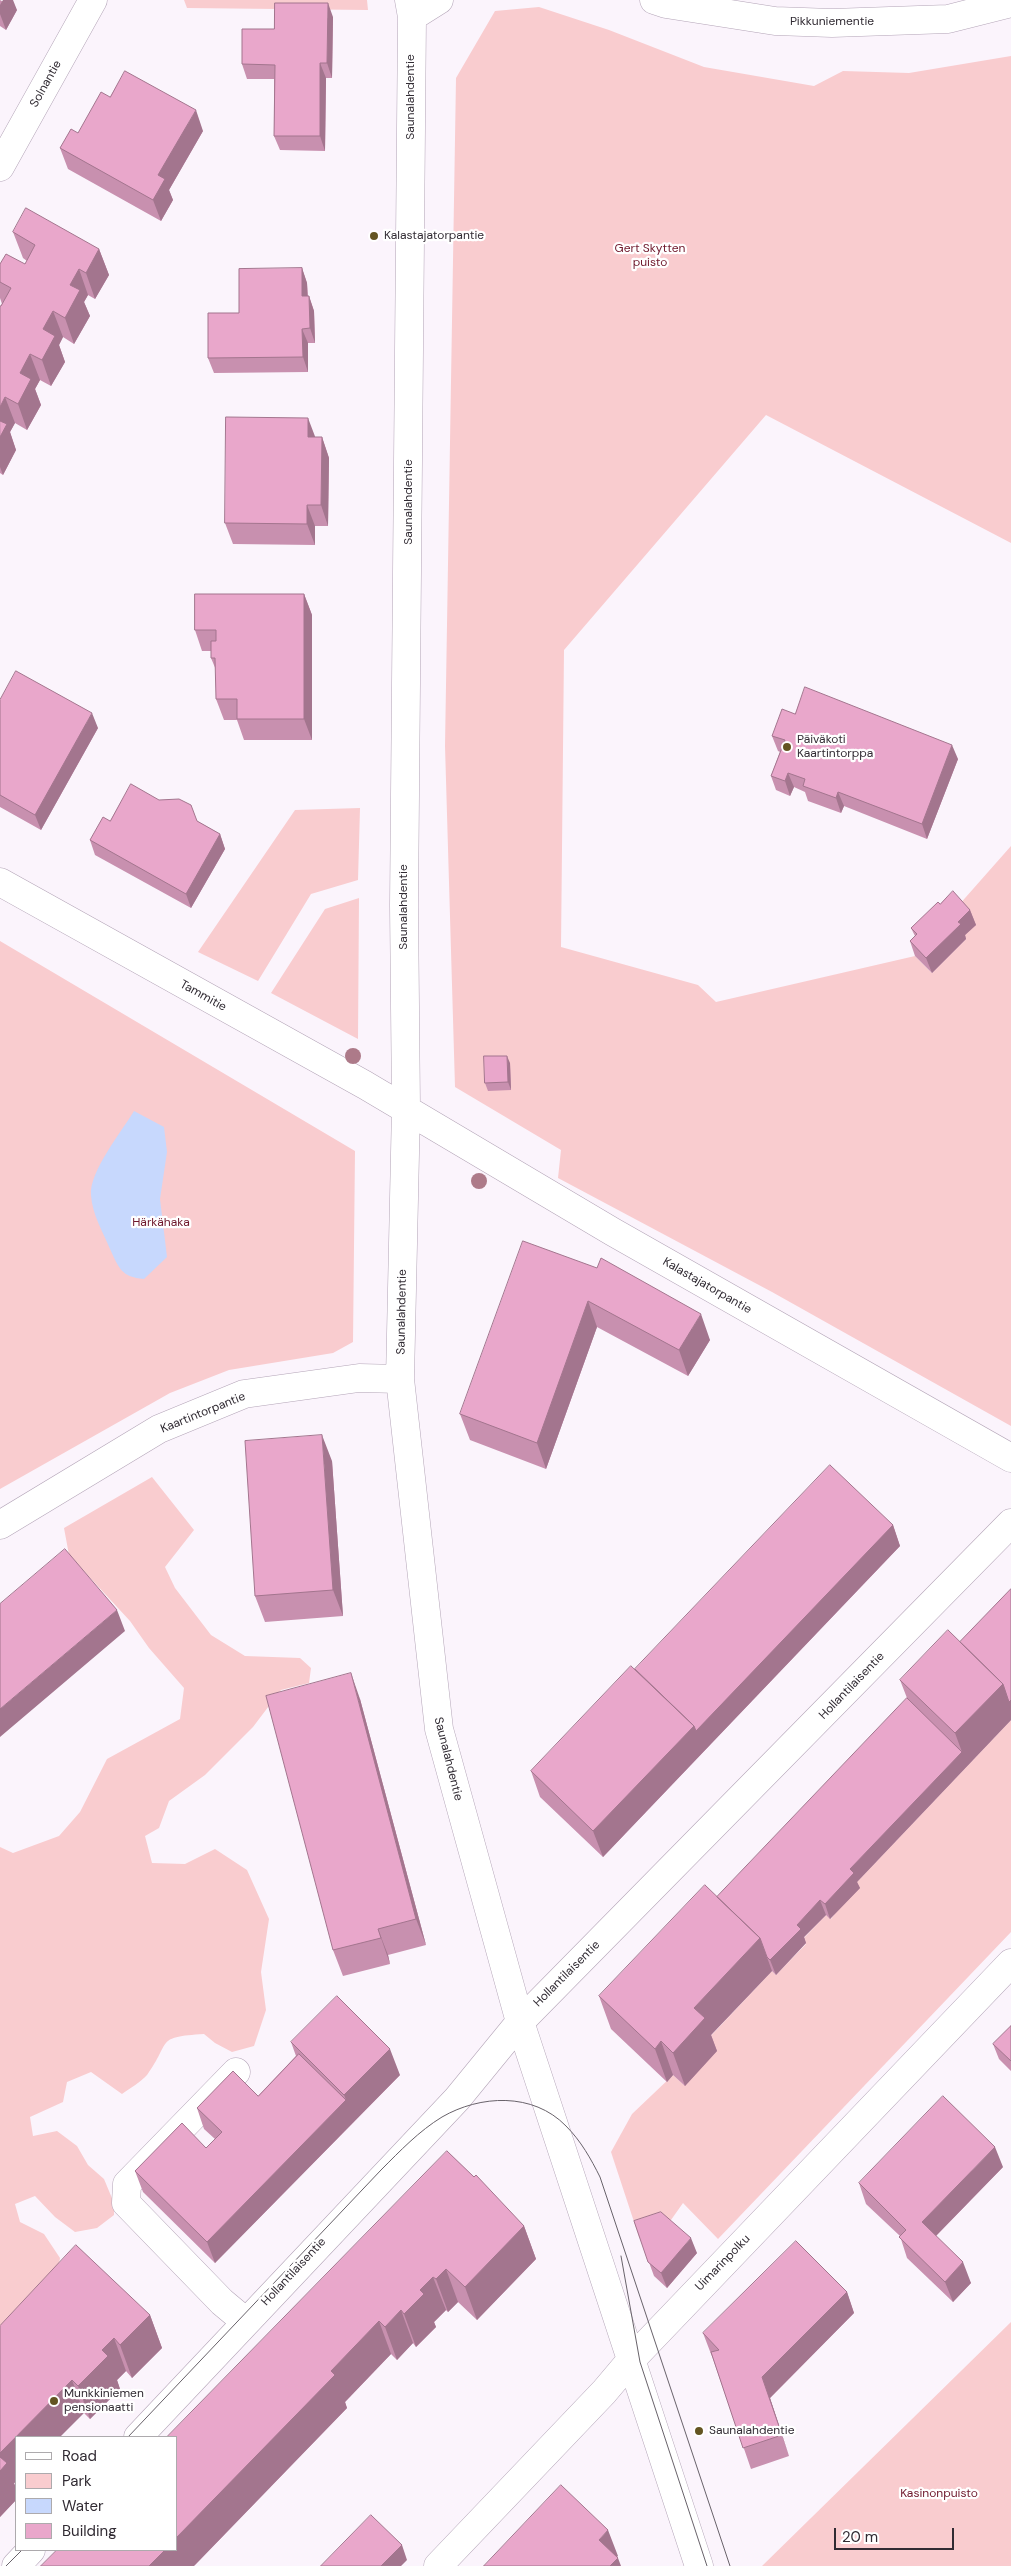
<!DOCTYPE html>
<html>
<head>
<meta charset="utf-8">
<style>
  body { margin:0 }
  #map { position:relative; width:1011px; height:2566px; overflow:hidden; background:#fbf4fc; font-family:"DM Sans",sans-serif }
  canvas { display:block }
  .legend { position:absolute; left:15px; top:2436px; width:162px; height:115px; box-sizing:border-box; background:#fff; border:1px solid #adaaad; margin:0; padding:6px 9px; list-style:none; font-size:15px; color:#312b33 }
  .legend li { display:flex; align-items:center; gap:10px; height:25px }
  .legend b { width:25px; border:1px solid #adaaad }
  .scale { position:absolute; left:834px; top:2528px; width:120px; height:22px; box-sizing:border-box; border:2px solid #312b33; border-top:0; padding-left:6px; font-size:15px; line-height:18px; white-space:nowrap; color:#312b33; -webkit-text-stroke:4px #fff; paint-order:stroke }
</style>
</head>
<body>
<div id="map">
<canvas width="1011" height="2566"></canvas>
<ul class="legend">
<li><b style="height:6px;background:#fff"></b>Road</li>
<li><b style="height:14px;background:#f9cccf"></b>Park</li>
<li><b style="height:14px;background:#c7d8fd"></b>Water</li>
<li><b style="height:14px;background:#e9a7cb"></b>Building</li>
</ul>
<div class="scale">20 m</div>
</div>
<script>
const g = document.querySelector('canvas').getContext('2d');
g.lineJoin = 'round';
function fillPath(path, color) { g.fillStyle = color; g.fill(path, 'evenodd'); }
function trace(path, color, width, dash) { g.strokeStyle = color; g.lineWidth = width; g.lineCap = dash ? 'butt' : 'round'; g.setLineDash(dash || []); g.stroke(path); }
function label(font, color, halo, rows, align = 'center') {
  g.font = font + ' "DM Sans",sans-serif'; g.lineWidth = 4.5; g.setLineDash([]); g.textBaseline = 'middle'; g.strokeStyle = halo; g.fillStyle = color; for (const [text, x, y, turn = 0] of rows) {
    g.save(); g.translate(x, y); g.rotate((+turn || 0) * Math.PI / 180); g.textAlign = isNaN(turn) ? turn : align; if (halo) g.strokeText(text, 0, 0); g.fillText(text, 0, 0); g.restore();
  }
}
fillPath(new Path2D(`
  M 184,0 L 367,0 L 368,10 L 187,8 Z
  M 539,7 L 609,30 L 704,67 L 814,86 L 843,71 L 909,73 L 1011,56 L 1011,543 L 766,415 L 564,650 L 561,947 L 698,985 L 716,1002 L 915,956 L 932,973 L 966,939 L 963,936 L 975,925 L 958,906 L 1011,846 L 1011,1426 L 772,1292 L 558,1178 L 561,1150 L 455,1087 L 445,746 L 456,78 L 495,11 Z
  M 360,808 L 358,880 L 311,894 L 258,981 L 198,952 L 295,810 Z
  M 359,898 L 358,1039 L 271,993 L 325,909 Z
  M 0,941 L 355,1151 L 353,1342 L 333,1353 L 229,1370 L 170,1393 L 0,1489 Z
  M 152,1477 L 194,1530 L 165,1567 L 175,1588 L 211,1635 L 245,1656 L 300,1658 L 311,1668 L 309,1683 L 281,1690 L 253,1727 L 205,1775 L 169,1801 L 159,1828 L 145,1836 L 152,1863 L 185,1864 L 215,1849 L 247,1870 L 269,1919 L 261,1972 L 266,2010 L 254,2046 L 232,2052 L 215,2043 L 204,2034 C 154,2037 172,2041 147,2075 C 141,2082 130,2088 122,2094 L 91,2072 L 67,2082 L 63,2102 L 30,2117 L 33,2136 L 57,2131 L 77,2146 L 88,2165 L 104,2179 L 114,2203 L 114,2215 L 97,2228 L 75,2232 L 55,2217 L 35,2196 L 15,2204 L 20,2222 L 44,2234 L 60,2258 L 55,2289 L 0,2372 L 0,1847 L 13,1853 L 59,1836 L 80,1812 L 107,1759 L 180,1719 L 184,1688 L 149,1648 L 130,1621 L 69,1555 L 64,1528 Z
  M 1011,1720 L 1011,1932 L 718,2239 L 683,2203 L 666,2227 L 639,2237 L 611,2152 L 632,2114 L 673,2075 L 684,2085 L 706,2041 L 772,1971 L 776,1975 L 806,1944 L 802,1940 L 826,1915 L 831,1919 L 856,1883 Z
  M 1011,2322 L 1011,2566 L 762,2566 Z`), '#f9cccf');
fillPath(new Path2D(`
  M 134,1111 L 164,1127 L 167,1152 L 160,1199 L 167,1257 L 144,1279 C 121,1277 119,1268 110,1249 C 103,1232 92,1214 91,1195 C 89,1172 122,1131 134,1111 Z`), '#c7d8fd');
const minor = new Path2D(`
  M 409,0 L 412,17 L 404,905 L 406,1108 L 400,1379 L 439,1729 L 520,2022 L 699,2566
  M 412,17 L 439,0
  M 0,167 L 93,0
  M 0,882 L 365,1085 L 613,1232 L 1011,1458
  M 0,1525 L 159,1429 L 244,1394 L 359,1378 L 400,1379
  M 236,2072 L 127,2184 L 126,2203 L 222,2302 L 246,2322
  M 138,2437 L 457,2099 L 520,2022 L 1011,1523
  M 16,2566 L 31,2550
  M 438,2566 L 604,2392 L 631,2360 L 1011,1963`);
const major = new Path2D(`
  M 654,0 L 666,4 L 775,21 L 832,23 L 948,19 L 1011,3`);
trace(minor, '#b3a4b7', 29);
trace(major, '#b3a4b7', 29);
trace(minor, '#fff', 28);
trace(major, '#fff', 28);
trace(new Path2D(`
  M 621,2256 L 640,2362 L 707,2566
  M 128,2437 L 381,2170 C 400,2151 419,2131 442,2117 C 480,2095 533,2092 566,2126 C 581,2141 591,2159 600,2177 L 730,2566
  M 6,2566 L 22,2550`), '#68626a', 1);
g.fillStyle = '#ad7a89';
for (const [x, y] of [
  [353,1056],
  [479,1181]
]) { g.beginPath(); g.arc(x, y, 8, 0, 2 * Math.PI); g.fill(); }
fillPath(new Path2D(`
  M 0,0 L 17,10 L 6,30 L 0,26 Z
  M 333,17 L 332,78 L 326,78 L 325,151 L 280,150 L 274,136 L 274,79 L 247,79 L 242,64 L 274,29 Z
  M 110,97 L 203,131 L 169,190 L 173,200 L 161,221 L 68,169 L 60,148 L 78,133 Z
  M 13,232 L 99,249 L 109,275 L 95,299 L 88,295 L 84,302 L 90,316 L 74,344 L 63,337 L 59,345 L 65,362 L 51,386 L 40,380 L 35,389 L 41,405 L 27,430 L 15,423 L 10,432 L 16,450 L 3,475 L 0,473 L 0,306 L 1,306 L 2,304 L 0,298 L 0,264 L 25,264 L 27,261 L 23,258 Z
  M 302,268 L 307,283 L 308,296 L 309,296 L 314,311 L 315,343 L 308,343 L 308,372 L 214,373 L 208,358 L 239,313 Z
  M 315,437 L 322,437 L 329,458 L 328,526 L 315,526 L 315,545 L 233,544 L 225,523 Z
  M 304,594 L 312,615 L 312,740 L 244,740 L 237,720 L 224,720 L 216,699 L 216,670 L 211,658 L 211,651 L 202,651 L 195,630 Z
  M 0,700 L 98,728 L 41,830 L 0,807 Z
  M 795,714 L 958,759 L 927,839 L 844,806 L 841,813 L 808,801 L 805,792 L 794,787 L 790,796 L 776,790 L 771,776 L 780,752 L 778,751 L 772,736 Z
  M 110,821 L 197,821 L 220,834 L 225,849 L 191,908 L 95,855 L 90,840 Z
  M 940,904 L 970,910 L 976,925 L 965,935 L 966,939 L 932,973 L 915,956 L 910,941 L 915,936 L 911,928 Z
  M 510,1063 L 511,1090 L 488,1091 L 485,1083 Z
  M 597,1268 L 710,1340 L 688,1376 L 597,1327 L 546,1469 L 470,1440 L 460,1414 Z
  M 332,1461 L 343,1616 L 265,1622 L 255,1596 Z
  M 893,1525 L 900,1546 L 603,1857 L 540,1797 L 531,1771 L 635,1669 Z
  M 1011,1589 L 1011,1720 L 857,1882 L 860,1888 L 830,1919 L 826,1915 L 804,1937 L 806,1943 L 776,1975 L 772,1971 L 711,2035 L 717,2051 L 685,2086 L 673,2075 L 667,2082 L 611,2029 L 599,1996 L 717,1897 L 907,1698 L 900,1680 L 960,1642 Z
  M 360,1699 L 426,1945 L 388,1955 L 390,1964 L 343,1976 L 333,1950 Z
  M 1011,2026 L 1011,2071 L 999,2059 L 993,2044 Z
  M 291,2042 L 400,2075 L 215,2263 L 143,2192 L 135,2171 L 206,2148 L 215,2139 L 204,2129 L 197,2108 L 258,2096 L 296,2056 Z
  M 447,2151 L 524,2226 L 536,2259 L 477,2320 L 458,2302 L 448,2312 L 446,2310 L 434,2322 L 436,2327 L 416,2347 L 413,2343 L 397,2360 L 391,2354 L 345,2402 L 347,2408 L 194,2566 Z
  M 1003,2167 L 936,2236 L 971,2283 L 953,2302 L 907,2258 L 900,2236 L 866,2204 L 859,2183 Z
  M 634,2221 L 697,2253 L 667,2288 L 654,2276 Z
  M 847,2292 L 854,2313 L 770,2398 L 789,2456 L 751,2469 L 712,2356 L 711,2354 L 703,2333 Z
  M 150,2315 L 162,2348 L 132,2378 L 126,2371 L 117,2380 L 120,2389 L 90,2419 L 84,2413 L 16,2437 L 16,2482 L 14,2483 L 16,2488 L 16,2500 L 0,2517 L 0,2326 Z`), '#c890af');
fillPath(new Path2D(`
  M 3,0 L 13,0 L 17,10 L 6,30 L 0,14 L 0,5 Z
  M 328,3 L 333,17 L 332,78 L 327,63 Z
  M 320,63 L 326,78 L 325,151 L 320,136 Z
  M 196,110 L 203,131 L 169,190 L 173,200 L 161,221 L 153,200 L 158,175 Z
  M 99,249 L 109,275 L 95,299 L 86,273 Z
  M 302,268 L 307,283 L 308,310 L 302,296 Z
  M 79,269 L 88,295 L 84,302 L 90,316 L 74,344 L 65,318 L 70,285 Z
  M 309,296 L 314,311 L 315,343 L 310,328 Z
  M 53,311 L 63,337 L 59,345 L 65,362 L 51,386 L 42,360 L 43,329 Z
  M 302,329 L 308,343 L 308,372 L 303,357 Z
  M 30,354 L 40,380 L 35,389 L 41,405 L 27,430 L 18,404 L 20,373 Z
  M 5,397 L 15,423 L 10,432 L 16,450 L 3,475 L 0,467 L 0,407 Z
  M 308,418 L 316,439 L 308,437 Z
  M 322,437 L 329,458 L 328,526 L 321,505 Z
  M 307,505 L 315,526 L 315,545 L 307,524 Z
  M 304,594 L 312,615 L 312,740 L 304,719 Z
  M 92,713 L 98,728 L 41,830 L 35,815 Z
  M 952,745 L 958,759 L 927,839 L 922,824 Z
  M 788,773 L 794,787 L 790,796 L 785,781 Z
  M 838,792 L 844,806 L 841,813 L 836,798 Z
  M 220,834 L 225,849 L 191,908 L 186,894 Z
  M 970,910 L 976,925 L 965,935 L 966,939 L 932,973 L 926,958 L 958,922 Z
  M 507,1056 L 510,1063 L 511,1090 L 508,1082 Z
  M 588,1301 L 597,1327 L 546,1469 L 537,1443 Z
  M 701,1314 L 710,1340 L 688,1376 L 679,1350 Z
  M 322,1435 L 332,1461 L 343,1616 L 333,1590 Z
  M 893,1525 L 900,1546 L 603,1857 L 593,1831 L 694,1726 Z
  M 117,1610 L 125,1631 L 0,1737 L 0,1709 Z
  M 351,1673 L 360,1699 L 426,1945 L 416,1919 Z
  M 1003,1684 L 1011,1700 L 1011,1720 L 857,1882 L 860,1888 L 830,1919 L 825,1904 L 850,1869 L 962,1752 L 955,1733 Z
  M 820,1900 L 826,1915 L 804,1937 L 806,1943 L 776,1975 L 770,1960 L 797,1925 Z
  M 378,1929 L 388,1955 L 390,1964 L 381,1938 Z
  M 760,1938 L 772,1971 L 711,2035 L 717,2051 L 685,2086 L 673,2053 L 694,2008 Z
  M 661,2041 L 673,2075 L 667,2082 L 655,2049 Z
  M 390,2049 L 400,2075 L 215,2263 L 207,2242 L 346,2100 L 344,2095 Z
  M 995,2147 L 1003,2167 L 929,2243 L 922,2222 Z
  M 524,2226 L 536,2259 L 477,2320 L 465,2287 Z
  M 691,2238 L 697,2253 L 667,2288 L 661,2273 Z
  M 963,2262 L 971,2283 L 953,2302 L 945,2282 Z
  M 446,2269 L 458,2302 L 448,2312 L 436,2279 Z
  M 433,2277 L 446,2310 L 434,2322 L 436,2327 L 416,2347 L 404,2314 L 420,2290 Z
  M 847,2292 L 854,2313 L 770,2398 L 789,2456 L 762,2377 Z
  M 401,2310 L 413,2343 L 397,2360 L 385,2327 Z
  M 150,2315 L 162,2348 L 132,2378 L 120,2345 Z
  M 379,2321 L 391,2354 L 345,2402 L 347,2408 L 194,2566 L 149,2566 L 165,2550 L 176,2550 L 176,2538 L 331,2371 Z
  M 114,2338 L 126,2371 L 117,2380 L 120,2389 L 90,2419 L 78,2386 L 102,2350 Z
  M 72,2380 L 84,2413 L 60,2437 L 16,2437 L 16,2482 L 14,2483 L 16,2488 L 16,2500 L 0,2517 L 0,2453 Z
  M 608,2530 L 618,2556 L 608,2566 L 599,2540 Z
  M 402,2545 L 407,2560 L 401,2566 L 381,2566 Z
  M 618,2558 L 621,2566 L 610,2566 Z`), '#a3758e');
const building = new Path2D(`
  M 275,3 L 328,3 L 327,63 L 320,63 L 320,136 L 274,136 L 275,65 L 242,64 L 242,29 L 274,29 Z
  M 125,71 L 196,110 L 158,175 L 165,179 L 153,200 L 60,148 L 71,129 L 78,133 L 101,92 L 110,97 Z
  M 26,208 L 99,249 L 86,273 L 79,269 L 70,285 L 80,290 L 65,318 L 53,311 L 43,329 L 55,336 L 42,360 L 30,354 L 20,373 L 31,379 L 18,404 L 5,397 L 0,407 L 0,306 L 1,306 L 11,288 L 0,282 L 0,264 L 6,254 L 25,264 L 35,245 L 13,232 Z
  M 302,268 L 302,296 L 309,296 L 310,328 L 302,329 L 303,357 L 208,358 L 208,313 L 239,313 L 239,269 Z
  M 226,417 L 308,418 L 308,437 L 322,437 L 321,505 L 307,505 L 307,524 L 225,523 Z
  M 0,421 L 7,424 L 0,437 Z
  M 195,594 L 304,594 L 304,719 L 237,719 L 237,699 L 216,699 L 215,658 L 211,658 L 211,641 L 216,641 L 216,630 L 195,630 Z
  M 16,671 L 92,713 L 35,815 L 0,795 L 0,700 Z
  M 805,687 L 952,745 L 922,824 L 838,792 L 836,798 L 803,786 L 805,779 L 788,773 L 785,781 L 771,776 L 785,740 L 772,736 L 782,709 L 795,714 Z
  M 131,784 L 159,800 L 179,799 L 191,805 L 197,821 L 220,834 L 186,894 L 90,840 L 103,817 L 110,821 Z
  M 953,891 L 970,910 L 958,922 L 961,924 L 926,958 L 910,941 L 917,934 L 911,928 L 938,902 L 940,904 Z
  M 484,1056 L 507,1056 L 508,1082 L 485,1083 Z
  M 523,1241 L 597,1268 L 601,1258 L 701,1314 L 679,1350 L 588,1301 L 537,1443 L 460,1414 Z
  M 322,1435 L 333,1590 L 255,1596 L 245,1441 Z
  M 830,1465 L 893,1525 L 696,1731 L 694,1726 L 635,1669 Z
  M 65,1549 L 117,1610 L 0,1709 L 0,1604 Z
  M 1011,1589 L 1011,1700 L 1009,1702 L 1003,1684 L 960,1642 Z
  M 948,1630 L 1003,1684 L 955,1733 L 900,1680 Z
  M 631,1666 L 694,1726 L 593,1831 L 531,1771 Z
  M 351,1673 L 416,1919 L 378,1929 L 381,1938 L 333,1950 L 266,1696 Z
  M 907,1698 L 962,1752 L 850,1869 L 854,1873 L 825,1904 L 820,1900 L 797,1925 L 801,1929 L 770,1960 L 767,1957 L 760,1938 L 717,1897 Z
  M 705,1885 L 760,1938 L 694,2008 L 705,2018 L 673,2053 L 661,2041 L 655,2049 L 599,1996 Z
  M 337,1996 L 390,2049 L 344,2095 L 291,2042 Z
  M 1011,2026 L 1011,2061 L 993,2044 Z
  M 299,2054 L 346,2100 L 207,2242 L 135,2171 L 182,2123 L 206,2148 L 222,2132 L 197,2108 L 233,2071 L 258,2096 Z
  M 943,2096 L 995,2147 L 922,2222 L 963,2262 L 945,2282 L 899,2237 L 906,2230 L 859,2183 Z
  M 447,2151 L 474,2177 L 476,2175 L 524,2226 L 465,2287 L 446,2269 L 436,2279 L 433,2277 L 420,2290 L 424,2294 L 404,2314 L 401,2310 L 385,2327 L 379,2321 L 331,2371 L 335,2375 L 176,2538 L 176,2437 L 167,2437 Z
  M 661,2212 L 691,2238 L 661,2273 L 648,2262 L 634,2221 Z
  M 796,2241 L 847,2292 L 762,2377 L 782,2435 L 743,2448 L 711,2352 L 719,2350 L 703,2333 Z
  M 76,2245 L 150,2315 L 120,2345 L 114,2338 L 102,2350 L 108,2356 L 78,2386 L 72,2380 L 0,2453 L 0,2326 Z
  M 0,2457 L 7,2463 L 0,2471 Z
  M 561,2485 L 608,2530 L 599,2540 L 618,2558 L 610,2566 L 484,2566 Z
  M 371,2515 L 402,2545 L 381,2566 L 321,2566 Z
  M 57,2550 L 165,2550 L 149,2566 L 41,2566 Z`);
fillPath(building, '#e9a7cb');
trace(building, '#a3758e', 1);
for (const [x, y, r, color] of [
  [374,236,5,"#635421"],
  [787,747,5,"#635421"],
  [54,2401,5,"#635421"],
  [699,2431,5,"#635421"]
]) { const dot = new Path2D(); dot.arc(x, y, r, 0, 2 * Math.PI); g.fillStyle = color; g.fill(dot); trace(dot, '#fff', 2); }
label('12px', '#312b33', '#fff', [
  ["Pikkuniementie",832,22],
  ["Solnantie",46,84,-61],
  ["Saunalahdentie",411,97,-90],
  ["Saunalahdentie",409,502,-90],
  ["Saunalahdentie",404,907,-90],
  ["Tammitie",203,996,29],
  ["Kalastajatorpantie",707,1286,30],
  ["Saunalahdentie",402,1312,-89],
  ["Kaartintorpantie",203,1413,-22],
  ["Hollantilaisentie",852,1686,-46],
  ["Saunalahdentie",448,1759,76],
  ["Hollantilaisentie",567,1974,-45],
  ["Uimarinpolku",723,2263,-46],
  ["Hollantilaisentie",294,2272,-47]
]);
label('12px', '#312b33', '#fff', [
  ["Kalastajatorpantie",384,236],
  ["Päiväkoti",797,740],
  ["Kaartintorppa",797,754],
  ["Munkkiniemen",64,2394],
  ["pensionaatti",64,2408],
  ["Saunalahdentie",709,2431]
], 'left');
label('12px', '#6e172b', '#fff', [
  ["Gert Skytten",650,249],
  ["puisto",650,263],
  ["Härkähaka",161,1223],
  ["Kasinonpuisto",939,2494]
]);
</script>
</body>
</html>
